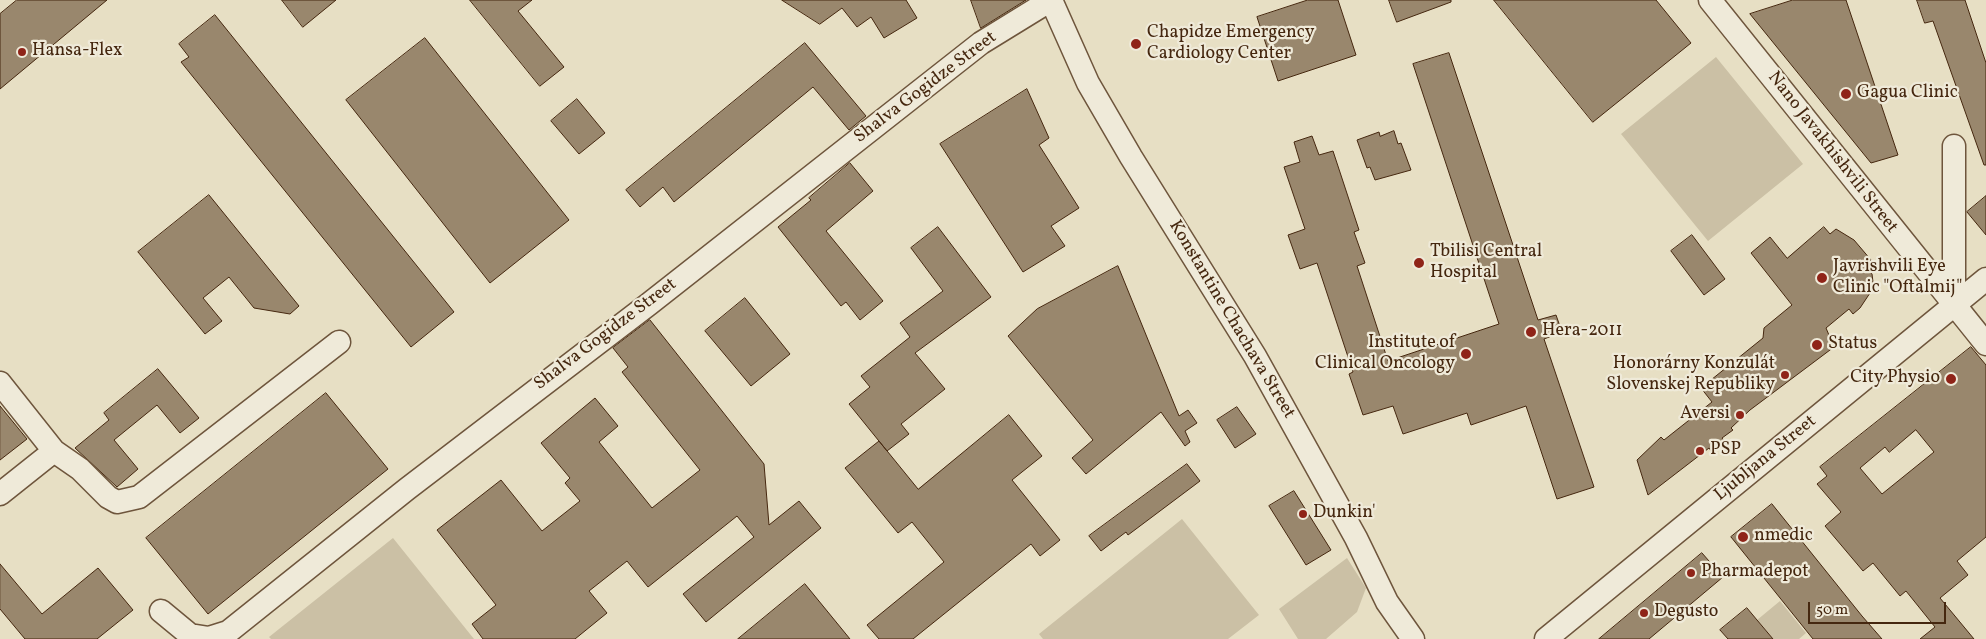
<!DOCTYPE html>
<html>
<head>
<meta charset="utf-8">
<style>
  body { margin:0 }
  #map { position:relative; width:1986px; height:639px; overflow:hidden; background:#e7dfc4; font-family:Vollkorn,serif }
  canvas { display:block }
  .scale { position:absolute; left:1808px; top:602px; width:138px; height:22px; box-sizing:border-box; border:2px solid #45270f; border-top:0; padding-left:6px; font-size:15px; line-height:18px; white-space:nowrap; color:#45270f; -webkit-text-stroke:4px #efead9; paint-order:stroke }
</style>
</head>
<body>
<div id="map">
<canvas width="1986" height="639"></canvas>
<div class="scale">50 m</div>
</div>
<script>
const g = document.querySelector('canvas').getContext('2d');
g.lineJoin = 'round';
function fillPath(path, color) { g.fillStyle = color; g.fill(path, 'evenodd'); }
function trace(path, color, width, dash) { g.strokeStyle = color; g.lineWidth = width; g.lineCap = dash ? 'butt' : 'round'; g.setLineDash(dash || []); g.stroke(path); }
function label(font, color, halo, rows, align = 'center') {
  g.font = font + ' Vollkorn,serif'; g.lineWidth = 4.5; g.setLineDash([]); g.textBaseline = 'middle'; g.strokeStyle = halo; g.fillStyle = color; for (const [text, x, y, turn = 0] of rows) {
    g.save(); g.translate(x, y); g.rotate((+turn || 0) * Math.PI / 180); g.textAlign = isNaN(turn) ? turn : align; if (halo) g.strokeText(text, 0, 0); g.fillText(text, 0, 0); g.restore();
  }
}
fillPath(new Path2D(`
  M 1716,57 L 1803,164 L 1708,241 L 1621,134 Z
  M 1182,519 L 1259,615 L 1228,639 L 1043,639 L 1039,634 Z
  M 393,538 L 474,639 L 271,639 L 269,637 Z
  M 1347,558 L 1366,588 L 1357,612 L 1326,639 L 1298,639 L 1279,609 Z
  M 1780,601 L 1806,633 L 1799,639 L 1773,639 L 1757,620 Z`), '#cbc0a5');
const building = new Path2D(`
  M 17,0 L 107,0 L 0,89 L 0,14 Z
  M 282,0 L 336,0 L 303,27 Z
  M 470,0 L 532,0 L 518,11 L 564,67 L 540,86 Z
  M 782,0 L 906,0 L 917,18 L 884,38 L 871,17 L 857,27 L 842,8 L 820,24 Z
  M 971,0 L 1026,0 L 981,28 Z
  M 1308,0 L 1338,0 L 1356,55 L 1278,81 L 1257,17 Z
  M 1389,0 L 1451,0 L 1451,2 L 1397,22 Z
  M 1494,0 L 1656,0 L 1691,43 L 1593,122 Z
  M 1793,0 L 1846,0 L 1898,155 L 1871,163 L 1750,14 Z
  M 1917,0 L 1965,0 L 1986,63 L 1986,165 L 1984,165 L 1933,21 L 1925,23 Z
  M 215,15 L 454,312 L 411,347 L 181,62 L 189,57 L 179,44 Z
  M 425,38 L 569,220 L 490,283 L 346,100 Z
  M 805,43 L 866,116 L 849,130 L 813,87 L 674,202 L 663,187 L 640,207 L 626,190 Z
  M 1449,53 L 1538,320 L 1556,315 L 1562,332 L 1544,339 L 1594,487 L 1557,499 L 1526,406 L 1471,425 L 1467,413 L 1403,434 L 1393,406 L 1363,415 L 1349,374 L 1353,372 L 1317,263 L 1300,269 L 1288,235 L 1305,229 L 1284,167 L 1300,162 L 1294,142 L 1312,136 L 1319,155 L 1333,151 L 1359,230 L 1354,232 L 1365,263 L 1357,266 L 1388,361 L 1499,324 L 1413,64 Z
  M 1027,89 L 1049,138 L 1039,145 L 1079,208 L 1051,226 L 1065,246 L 1023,272 L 940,144 Z
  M 577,99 L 605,133 L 579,154 L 551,121 Z
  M 1394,131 L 1398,144 L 1401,143 L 1411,170 L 1375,180 L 1370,167 L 1367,168 L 1357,140 L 1379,132 L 1380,136 Z
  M 850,163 L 873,191 L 826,231 L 883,301 L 860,320 L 846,302 L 841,306 L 778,227 L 811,200 L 809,198 Z
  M 209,195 L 299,306 L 290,314 L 254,308 L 229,277 L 203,298 L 222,321 L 205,334 L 138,252 Z
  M 1986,196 L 1986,235 L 1967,212 Z
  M 938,227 L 991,297 L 915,353 L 945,389 L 901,424 L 909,434 L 887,451 L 849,404 L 870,387 L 861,376 L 910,337 L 900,323 L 943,291 L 911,248 Z
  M 1824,227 L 1830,234 L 1836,229 L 1854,240 L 1871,260 L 1865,265 L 1872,274 L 1873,282 L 1870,293 L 1860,308 L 1853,314 L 1849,309 L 1826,328 L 1834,347 L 1750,410 L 1731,428 L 1733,430 L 1722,438 L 1725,442 L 1712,452 L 1709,448 L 1648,495 L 1637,460 L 1661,437 L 1664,440 L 1712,402 L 1701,388 L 1763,338 L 1764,328 L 1792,305 L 1751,253 L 1770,237 L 1787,258 Z
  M 1692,235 L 1725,279 L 1704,295 L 1671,251 Z
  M 1118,266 L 1179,416 L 1188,410 L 1197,423 L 1185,431 L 1190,442 L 1185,446 L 1161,412 L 1086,474 L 1072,458 L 1093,440 L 1008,336 L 1037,309 Z
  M 745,298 L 790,354 L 751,386 L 705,331 Z
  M 650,320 L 764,464 L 769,525 L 799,501 L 821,528 L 706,622 L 683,594 L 754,537 L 737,516 L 648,587 L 627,561 L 589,591 L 607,613 L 575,639 L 483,639 L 472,624 L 496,605 L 437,530 L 501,480 L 542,531 L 580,501 L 565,483 L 570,478 L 541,443 L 595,398 L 618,426 L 599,442 L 652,508 L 700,470 L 622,372 L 628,367 L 613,348 Z
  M 1971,347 L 1986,365 L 1986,537 L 1957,561 L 1968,575 L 1940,598 L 1974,639 L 1920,639 L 1935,627 L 1906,591 L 1900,596 L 1873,563 L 1863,571 L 1825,526 L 1841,512 L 1817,484 L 1827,476 L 1820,467 ZM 1916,430 L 1934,452 L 1882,494 L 1860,468 L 1885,447 L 1889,452 Z
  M 158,369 L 199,418 L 180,433 L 157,405 L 114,440 L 138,469 L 117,487 L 75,448 L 109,420 L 104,413 Z
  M 326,393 L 388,469 L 208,614 L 146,538 Z
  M 0,406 L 27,439 L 0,460 Z
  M 1237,407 L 1256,434 L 1235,448 L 1217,420 Z
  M 1009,415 L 1042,456 L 1012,480 L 1060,540 L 1040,556 L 1031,544 L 913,639 L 879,639 L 867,625 L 944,562 L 912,522 L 898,533 L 845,468 L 879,441 L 918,489 Z
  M 1187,464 L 1200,481 L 1128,535 L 1126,532 L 1101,551 L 1089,536 Z
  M 1294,491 L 1331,550 L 1306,565 L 1269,506 Z
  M 1772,504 L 1862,616 L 1882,639 L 1813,639 L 1731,537 Z
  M 1702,553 L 1723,577 L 1649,639 L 1599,639 Z
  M 0,564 L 42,614 L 98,568 L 133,610 L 97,639 L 25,639 L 0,609 Z
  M 805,584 L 850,639 L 738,639 Z
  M 1747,608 L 1757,620 L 1773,639 L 1728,639 L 1720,630 Z`);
fillPath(building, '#99876d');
trace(building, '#45270f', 1);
const minor = new Path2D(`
  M 1710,0 L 1986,344
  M 1954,305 L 1954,146
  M 0,383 L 54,451 L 80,469 L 108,497 L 117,502 L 139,497 L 339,342
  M 0,494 L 54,451
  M 161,611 L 190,635 L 209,638 L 228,632 L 407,489 L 649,304 L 981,43 L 1051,0 L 1088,83 L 1131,157 L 1255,356 L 1356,538 L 1387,602 L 1413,639
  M 1546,639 L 1986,279`);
trace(minor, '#6e553c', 25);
trace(minor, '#efead9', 22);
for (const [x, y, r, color] of [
  [1136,44,6,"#8f2418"],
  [22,52,5,"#8f2418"],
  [1846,94,6,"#8f2418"],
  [1419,263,6,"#8f2418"],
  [1822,278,6,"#8f2418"],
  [1531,332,6,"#8f2418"],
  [1817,345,6,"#8f2418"],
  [1466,354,6,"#8f2418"],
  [1785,375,5,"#8f2418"],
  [1951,379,6,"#8f2418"],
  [1740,415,5,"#8f2418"],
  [1700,451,5,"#8f2418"],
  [1303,514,5,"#8f2418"],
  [1743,537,6,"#8f2418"],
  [1691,573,5,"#8f2418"],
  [1644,613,5,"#8f2418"]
]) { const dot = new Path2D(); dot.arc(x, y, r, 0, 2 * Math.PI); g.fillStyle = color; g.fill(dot); trace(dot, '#efead9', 2); }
label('18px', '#45270f', '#efead9', [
  ["Chapidze Emergency",1147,34],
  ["Cardiology Center",1147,55],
  ["Hansa-Flex",32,52],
  ["Gagua Clinic",1857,94],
  ["Tbilisi Central",1430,253],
  ["Hospital",1430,274],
  ["Javrishvili Eye",1833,268],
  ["Clinic \"Oftalmij\"",1833,289],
  ["Hera-2011",1542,332],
  ["Institute of",1455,344,"right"],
  ["Clinical Oncology",1455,365,"right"],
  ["Status",1828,345],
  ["Honorárny Konzulát",1775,365,"right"],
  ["Slovenskej Republiky",1775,386,"right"],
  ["City Physio",1940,379,"right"],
  ["Aversi",1730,415,"right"],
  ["PSP",1710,451],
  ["Dunkin'",1313,514],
  ["nmedic",1754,537],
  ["Pharmadepot",1701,573],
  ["Degusto",1654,613]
], 'left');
label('18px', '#45270f', '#efead9', [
  ["Shalva Gogidze Street",926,88,-37],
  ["Nano Javakhishvili Street",1832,153,52],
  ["Konstantine Chachava Street",1231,320,59],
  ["Shalva Gogidze Street",606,335,-37],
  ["Ljubljana Street",1766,459,-39]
]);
</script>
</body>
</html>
